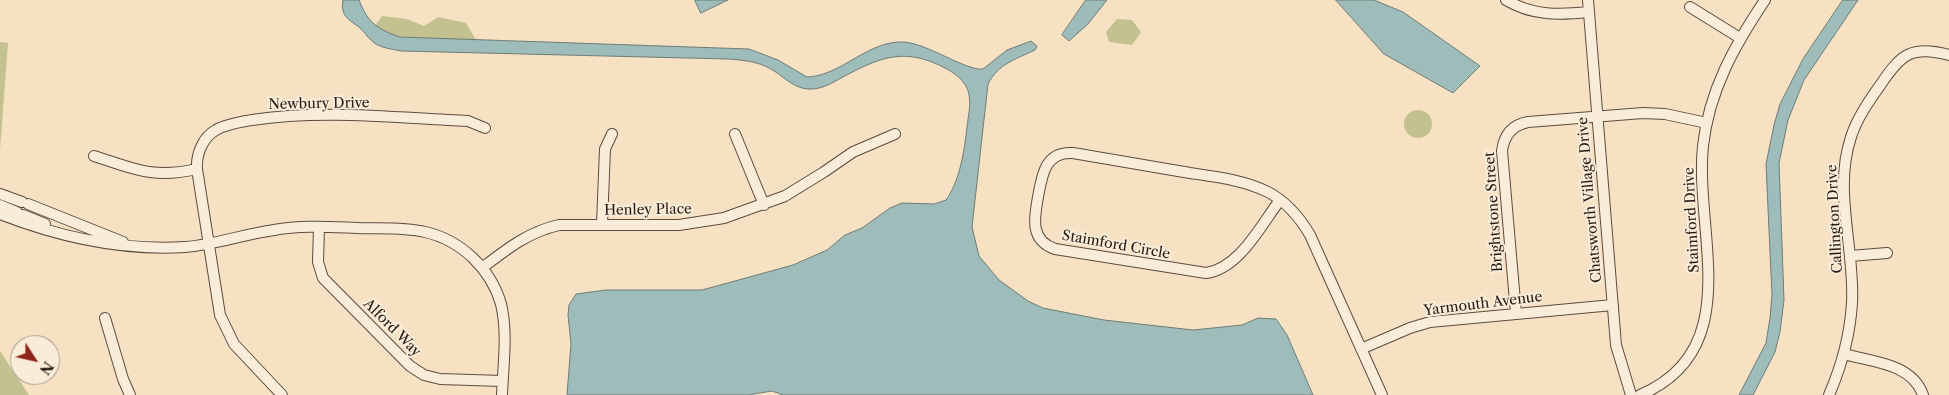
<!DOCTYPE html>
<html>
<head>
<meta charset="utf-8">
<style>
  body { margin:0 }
  #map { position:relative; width:1949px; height:395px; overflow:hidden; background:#f6e1c3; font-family:"Libre Caslon Text",serif }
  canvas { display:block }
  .north { position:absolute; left:10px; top:335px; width:50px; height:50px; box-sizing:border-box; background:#f9ecd8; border:1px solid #a5988a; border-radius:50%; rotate:125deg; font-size:14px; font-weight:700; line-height:20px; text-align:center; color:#281b14 }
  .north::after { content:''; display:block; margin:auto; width:18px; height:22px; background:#8f2418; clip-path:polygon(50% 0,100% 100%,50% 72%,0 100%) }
</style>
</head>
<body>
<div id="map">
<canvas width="1949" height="395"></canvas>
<div class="north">N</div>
</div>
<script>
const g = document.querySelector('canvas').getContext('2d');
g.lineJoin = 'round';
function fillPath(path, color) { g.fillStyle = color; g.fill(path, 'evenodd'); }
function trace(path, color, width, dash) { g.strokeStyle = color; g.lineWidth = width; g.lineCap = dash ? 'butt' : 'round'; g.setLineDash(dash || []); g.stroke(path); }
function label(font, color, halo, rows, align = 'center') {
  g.font = font + ' "Libre Caslon Text",serif'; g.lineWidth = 4; g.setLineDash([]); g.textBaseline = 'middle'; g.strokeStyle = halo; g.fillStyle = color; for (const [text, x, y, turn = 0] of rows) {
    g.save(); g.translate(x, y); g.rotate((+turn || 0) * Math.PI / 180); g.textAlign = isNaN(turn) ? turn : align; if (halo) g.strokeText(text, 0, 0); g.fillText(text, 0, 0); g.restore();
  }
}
fillPath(new Path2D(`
  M 382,16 L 407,19 L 424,26 L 438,17 L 466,23 L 476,40 C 449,39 396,44 375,26 Z
  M 1117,19 L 1132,20 L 1141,32 L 1132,45 L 1109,42 L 1106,32 Z
  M 0,42 L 8,43 L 0,150 Z
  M1404 124a14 14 0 1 1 28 0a14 14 0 1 1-28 0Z
  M 0,351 L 29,395 L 0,395 Z`), '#c3c18f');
const water = new Path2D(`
  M 343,0 L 359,0 C 368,23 377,29 400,37 L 749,49 L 778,60 L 807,77 C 841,76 868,40 904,42 C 929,44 966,71 983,69 L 1007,50 L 1031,41 L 1037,46 L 1035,50 C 1016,59 998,64 988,84 L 972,227 L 979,256 L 999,280 L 1028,301 L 1043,308 L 1104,320 L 1193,330 L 1242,325 L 1258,318 L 1276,319 L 1287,335 L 1313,395 L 783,395 L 772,391 L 748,395 L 567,395 L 571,344 L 568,315 L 569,305 L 576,294 L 606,290 L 702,290 L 793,265 L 827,250 L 845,235 L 862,228 L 890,208 L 902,203 L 934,204 L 946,200 C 963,176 965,141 969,112 C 972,91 966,80 947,69 C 906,47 882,56 843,77 C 832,83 821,90 808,89 C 791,88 780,72 765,66 C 753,61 741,60 728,59 L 401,51 C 392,49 378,48 371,40 C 367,37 365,32 360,28 C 349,19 340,17 343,0 Z
  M 695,0 L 728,0 L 701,13 Z
  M 1086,0 L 1107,0 L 1088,24 L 1069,41 L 1062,35 Z
  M 1336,0 L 1374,0 L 1403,12 L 1480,66 L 1453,93 L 1384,54 Z
  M 1843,0 L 1858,0 L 1804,80 L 1788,120 L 1779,163 L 1784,300 L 1780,332 L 1775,352 L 1753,395 L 1739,395 L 1766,343 L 1770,318 L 1772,295 L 1766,164 L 1774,125 L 1780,104 L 1803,59 Z`);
fillPath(water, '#9ebcb9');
trace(water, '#6f7c77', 1);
const minor = new Path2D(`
  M 1506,0 C 1533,16 1559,15 1589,12
  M 1588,0 L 1616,345 L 1631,395
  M 1690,7 L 1740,38
  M 735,134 L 764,205
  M 94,156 C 135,169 153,179 197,169
  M 0,194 L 22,202
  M 1280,200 C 1261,225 1239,269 1206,273 L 1055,249 C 1030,240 1034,219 1038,197 C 1042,175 1045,151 1073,153 C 1112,160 1151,166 1190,173 C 1217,177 1244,180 1268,192 C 1287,202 1300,218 1310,235 L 1382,395
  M 28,204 L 123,242
  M 0,205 L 17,212
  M 0,214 C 59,237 121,251 185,247 C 215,245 244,234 274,230 C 301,225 329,227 357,228 C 379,229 403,227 425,232 C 461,240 491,269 501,304 C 508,333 503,366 502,395
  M 23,215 L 45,224
  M 602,224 L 605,149 L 612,134
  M 319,227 L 318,262 L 323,278 L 410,366 L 424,375 L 440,379 L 502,381
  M 1850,256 L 1887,253
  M 482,268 C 507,249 528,232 559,225 L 679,225 L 724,218 L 785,196 L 824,172 L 853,152 L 895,134
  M 1516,313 L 1502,151 C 1504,135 1512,125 1528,122 L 1643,113 L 1665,114 L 1707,123
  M 105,318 L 123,379 L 130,395
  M 1361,349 L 1410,328 L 1430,322 L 1613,305
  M 1844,354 C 1872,362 1912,363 1923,395
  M 282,395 L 234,344 L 220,315 L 197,169 C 196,154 203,137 216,130 C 226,124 240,122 252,120 C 323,109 397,118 468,121 L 485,128
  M 1640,395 C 1747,350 1694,232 1703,146 C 1709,90 1735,45 1765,0
  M 1829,395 C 1842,365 1850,335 1852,303 C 1855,249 1833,190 1851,137 C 1857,118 1869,101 1881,84 C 1901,54 1912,45 1949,55`);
trace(minor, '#5c4c40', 12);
trace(minor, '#f9ecd8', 10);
label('14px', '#281b14', '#f9ecd8', [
  ["Newbury Drive",319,104,-1],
  ["Chatsworth Village Drive",1590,200,-95],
  ["Henley Place",648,210,-1],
  ["Brightstone Street",1494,212,-94],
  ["Callington Drive",1835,219,-93],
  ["Staimford Drive",1692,220,-93],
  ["Staimford Circle",1116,245,10],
  ["Yarmouth Avenue",1483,304,-7],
  ["Alford Way",392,328,45]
]);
</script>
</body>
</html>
